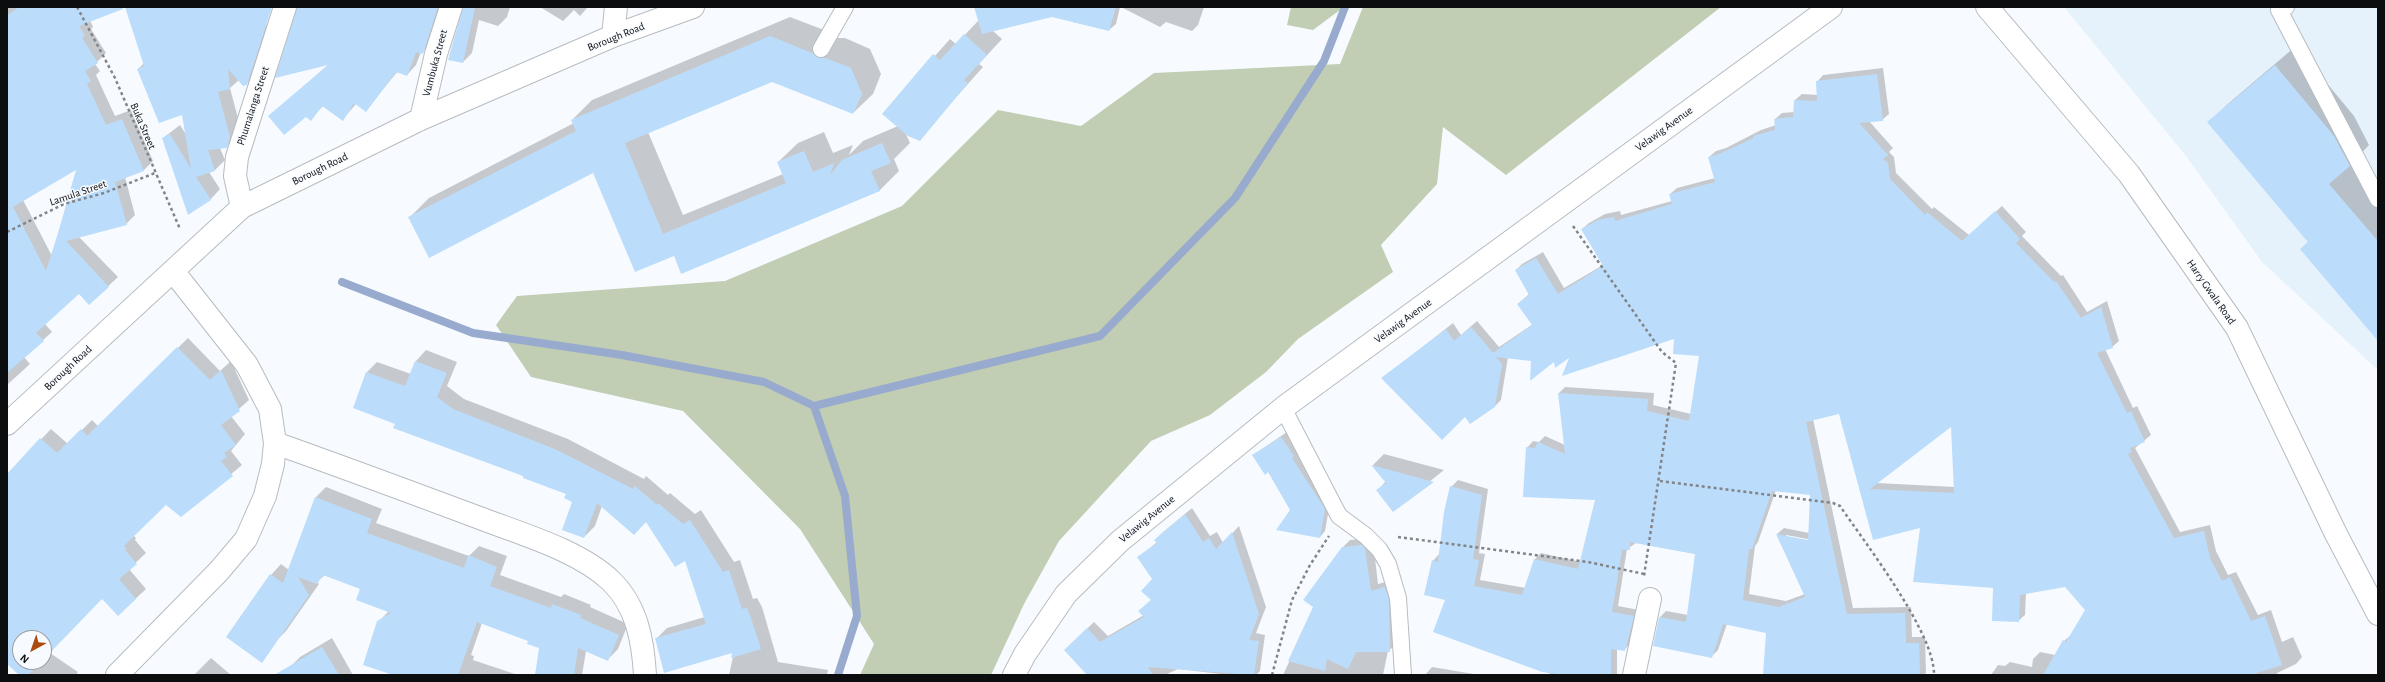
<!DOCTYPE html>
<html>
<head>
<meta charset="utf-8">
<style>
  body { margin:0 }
  #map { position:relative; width:2385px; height:682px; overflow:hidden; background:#f7fbff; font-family:"Alegreya Sans",sans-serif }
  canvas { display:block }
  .frame { position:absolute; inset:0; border:8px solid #0c0d0f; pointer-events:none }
  .north { position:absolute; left:12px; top:630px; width:40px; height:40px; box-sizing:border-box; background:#f7fbff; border:1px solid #999c9f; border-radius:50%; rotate:220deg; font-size:11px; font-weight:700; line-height:16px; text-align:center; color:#0c0d0f }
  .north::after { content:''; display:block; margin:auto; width:14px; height:18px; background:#ac4a0f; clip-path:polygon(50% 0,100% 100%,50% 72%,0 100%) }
</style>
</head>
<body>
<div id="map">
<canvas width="2385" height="682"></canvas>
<div class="frame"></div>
<div class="north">N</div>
</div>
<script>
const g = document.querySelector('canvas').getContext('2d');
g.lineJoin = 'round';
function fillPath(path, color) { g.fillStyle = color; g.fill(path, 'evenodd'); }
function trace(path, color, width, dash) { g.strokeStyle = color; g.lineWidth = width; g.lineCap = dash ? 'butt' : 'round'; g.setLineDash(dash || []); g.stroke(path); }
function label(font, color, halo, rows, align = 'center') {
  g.font = font + ' "Alegreya Sans",sans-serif'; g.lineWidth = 3; g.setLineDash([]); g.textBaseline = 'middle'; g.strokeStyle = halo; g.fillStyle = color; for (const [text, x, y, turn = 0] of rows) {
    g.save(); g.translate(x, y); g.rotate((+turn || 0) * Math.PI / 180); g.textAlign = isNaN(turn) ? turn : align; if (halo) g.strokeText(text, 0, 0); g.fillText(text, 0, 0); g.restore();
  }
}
fillPath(new Path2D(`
  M 2064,7 L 2378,7 L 2378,370 L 2262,262 L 2186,156 Z`), '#e5f1fb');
fillPath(new Path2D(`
  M 1291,7 L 1344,7 L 1313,30 L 1287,25 Z
  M 1363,7 L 1721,7 L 1506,175 L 1443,127 L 1437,184 L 1381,245 L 1393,272 L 1298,339 L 1266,372 L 1210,415 L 1151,441 L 1059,541 L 1024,604 L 991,675 L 860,675 L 874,644 L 800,529 L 683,411 L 531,377 L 496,325 L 517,296 L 725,281 L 902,206 L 998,110 L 1081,126 L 1154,73 L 1340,64 Z`), '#c1ceb3');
fillPath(new Path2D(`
  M 7,7 L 124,7 L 90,20 L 93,27 L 91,29 L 106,53 L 95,64 L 100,71 L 96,75 L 115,116 L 131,110 L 153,161 L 144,170 L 125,177 L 135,215 L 126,224 L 79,237 L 118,277 L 89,304 L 79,292 L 45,324 L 52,332 L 24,357 L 30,364 L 7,385 ZM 78,168 L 52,256 L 23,200 Z
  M 301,7 L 444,7 L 432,44 L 421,52 L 416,65 L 407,75 L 398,71 L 366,110 L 356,104 L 343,119 L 323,106 L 311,119 L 306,116 L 270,116 L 329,64 Z
  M 464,7 L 510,7 L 507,17 L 498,26 L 479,20 L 472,53 L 463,62 Z
  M 540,7 L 588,7 L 580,16 L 574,10 L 563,21 Z
  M 975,7 L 1036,7 L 993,31 L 1002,39 L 979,64 L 983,67 L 919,139 L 905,132 L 910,143 L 894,159 L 899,171 L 879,191 L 674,255 L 594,172 L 410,217 L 429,198 L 574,123 L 572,120 L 592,100 L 790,17 L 832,33 L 836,38 L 845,38 L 870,49 L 881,74 L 873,94 L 853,113 L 772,81 L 648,132 L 683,215 L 783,174 L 778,162 L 798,143 L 824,132 L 833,153 L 853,145 L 849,155 L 863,141 L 898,126 L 884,113 L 950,39 L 956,44 L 979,20 Z
  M 1075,7 L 1120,7 L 1116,24 L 1109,30 L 1073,22 Z
  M 1121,7 L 1204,7 L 1198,25 L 1192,31 L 1166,22 L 1160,27 Z
  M 273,24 L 257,74 L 246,84 L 239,80 L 230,88 L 240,126 L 236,137 L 226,147 L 220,148 L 225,160 L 215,170 L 209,172 L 220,189 L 211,199 L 188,213 L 163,138 L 180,125 L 187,136 L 183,114 L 138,69 L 144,63 L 151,44 Z
  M 2296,46 L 2354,116 L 2369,145 L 2350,165 L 2378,198 L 2378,326 L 2209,122 L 2229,103 Z
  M 1883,68 L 1889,114 L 1882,120 L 1869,121 L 1893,148 L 1889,152 L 1894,157 L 1896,173 L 1932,209 L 1934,207 L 1969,235 L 2002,206 L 2026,232 L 2022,236 L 2061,276 L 2063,275 L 2087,312 L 2107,301 L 2119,341 L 2112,347 L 2105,349 L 2133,408 L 2137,406 L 2151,435 L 2135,448 L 2180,532 L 2210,525 L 2216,551 L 2228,575 L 2236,572 L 2258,615 L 2271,610 L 2282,642 L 2293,637 L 2302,657 L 2296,664 L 2277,673 L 2278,675 L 1991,675 L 1998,665 L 2005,666 L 2010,662 L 2032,667 L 2033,659 L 2040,652 L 2055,655 L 2064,641 L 2071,635 L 2086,610 L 2065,586 L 2026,593 L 2025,615 L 2018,621 L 1994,587 L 1921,526 L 1874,539 L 1840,413 L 1813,419 L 1853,608 L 1911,607 L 1912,637 L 1925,637 L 1926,673 L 1923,675 L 1764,675 L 1767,632 L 1727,624 L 1718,650 L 1711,657 L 1660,617 L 1666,611 L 1688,615 L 1696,554 L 1636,543 L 1627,549 L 1618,606 L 1639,610 L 1631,643 L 1624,650 L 1617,649 L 1617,675 L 1554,675 L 1435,632 L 1446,599 L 1433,561 L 1439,554 L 1451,487 L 1458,480 L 1488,489 L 1479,553 L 1485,554 L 1480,580 L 1526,588 L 1535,559 L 1541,553 L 1581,562 L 1596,499 L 1527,448 L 1533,441 L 1539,442 L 1545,436 L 1565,445 L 1559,393 L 1565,387 L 1654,393 L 1653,405 L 1691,414 L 1700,355 L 1675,337 L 1571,355 L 1554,360 L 1508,357 L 1501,400 L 1495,406 L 1465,416 L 1383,378 L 1453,323 L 1461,335 L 1477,321 L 1499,347 L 1533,324 L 1518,304 L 1529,294 L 1516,270 L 1522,264 L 1543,252 L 1564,288 L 1603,265 L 1582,229 L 1589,223 L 1605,214 L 1620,211 L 1621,215 L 1672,201 L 1670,194 L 1677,188 L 1715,178 L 1709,157 L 1716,151 L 1726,148 L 1761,130 L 1776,125 L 1775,119 L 1782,113 L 1795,112 L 1795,100 L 1802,94 L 1818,95 L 1817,82 L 1823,75 ZM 1952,425 L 1955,487 L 1877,483 ZM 1776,490 L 1811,494 L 1809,533 L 1784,528 L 1777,534 L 1805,594 L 1786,601 L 1749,594 L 1755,546 L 1758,542 ZM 1786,535 L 1813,540 L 1813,542 L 1786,537 Z
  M 188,338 L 220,371 L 231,361 L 249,400 L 231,416 L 245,434 L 231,451 L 242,465 L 181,516 L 166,503 L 133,535 L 136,538 L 135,540 L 146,553 L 129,569 L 146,589 L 118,615 L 102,598 L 42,638 L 20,638 L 20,662 L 44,662 L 44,641 L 53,650 L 50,653 L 78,672 L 76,675 L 22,675 L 7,662 L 7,503 L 22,459 L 51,429 L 68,444 L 92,420 L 98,426 Z
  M 426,350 L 457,362 L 447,386 L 464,399 L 568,439 L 644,479 L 646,476 L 668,495 L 670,493 L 695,514 L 701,510 L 734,562 L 740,560 L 753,599 L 757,598 L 762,607 L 778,662 L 828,670 L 827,675 L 729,675 L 734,652 L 656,639 L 667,628 L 705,617 L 686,559 L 647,521 L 602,506 L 595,526 L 584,537 L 573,502 L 567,494 L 396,423 L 354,408 L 367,372 L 377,362 L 411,374 L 416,361 Z
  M 1287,432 L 1330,503 L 1325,531 L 1320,537 L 1291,510 L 1269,471 L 1253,455 Z
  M 1384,454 L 1444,470 L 1393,511 L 1378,490 L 1386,481 L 1373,465 Z
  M 326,487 L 382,509 L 376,523 L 469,556 L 479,546 L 507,556 L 500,575 L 561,597 L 564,594 L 591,605 L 590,607 L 628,624 L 618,649 L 607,660 L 586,651 L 582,675 L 536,675 L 540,647 L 530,641 L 482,623 L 471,655 L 474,656 L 473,660 L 518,675 L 396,675 L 378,622 L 389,611 L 362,588 L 325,575 L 317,582 L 319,584 L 286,631 L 276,641 L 271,575 L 281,564 L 289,570 L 316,497 Z
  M 1192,508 L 1210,536 L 1217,532 L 1223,543 L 1239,526 L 1266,607 L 1256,633 L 1265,635 L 1260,671 L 1256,675 L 1229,675 L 1178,669 L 1165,675 L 1089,675 L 1065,650 L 1094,622 L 1108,636 L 1144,615 L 1140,611 L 1152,599 L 1153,579 L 1139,557 L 1157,542 L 1155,540 L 1162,533 Z
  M 1370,538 L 1373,541 L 1378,584 L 1393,580 L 1398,643 L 1388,651 L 1383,675 L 1283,675 L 1342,548 L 1350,540 Z
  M 332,638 L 353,675 L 296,675 L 291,666 L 300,657 Z
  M 211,658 L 231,675 L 194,675 Z
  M 1432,667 L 1480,675 L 1425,675 Z`), '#0003');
trace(new Path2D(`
  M 342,282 L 473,333 L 622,355 L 764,382 L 814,406
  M 838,675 L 857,616 L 845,496 L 814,406 L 1100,336 L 1235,198 L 1324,61 L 1345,7`), '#98abce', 8);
fillPath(new Path2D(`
  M 19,7 L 122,7 L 123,9 L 79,26 L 85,36 L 82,38 L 98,63 L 85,71 L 91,81 L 87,84 L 106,125 L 122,119 L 144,171 L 115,182 L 127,225 L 66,241 L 109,287 L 89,305 L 79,294 L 36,333 L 44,341 L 7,373 L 7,16 ZM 76,170 L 58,233 L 46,271 L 13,207 Z
  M 125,7 L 272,7 L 247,85 L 243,86 L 228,69 L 230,89 L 218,92 L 230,137 L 227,148 L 208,150 L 215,171 L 196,177 L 211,200 L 188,215 L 162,138 L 170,134 L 191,169 L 182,115 L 159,123 L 137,69 L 144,66 Z
  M 297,7 L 438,7 L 423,54 L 416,52 L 407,76 L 396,72 L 366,112 L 354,103 L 343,121 L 322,106 L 311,121 L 306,117 L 284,135 L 268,116 L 328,65 L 275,78 Z
  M 463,7 L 475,7 L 463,63 L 448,60 Z
  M 974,7 L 1116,7 L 1109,31 L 1052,17 L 982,34 Z
  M 964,34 L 987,55 L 964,80 L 968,83 L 920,141 L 908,136 L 882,114 L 933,54 L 940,60 Z
  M 770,36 L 812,53 L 817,57 L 825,58 L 851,68 L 862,94 L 853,114 L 772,82 L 625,143 L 663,234 L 786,183 L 777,162 L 804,151 L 813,172 L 834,163 L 830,175 L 842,160 L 882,143 L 891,163 L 871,171 L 880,191 L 681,274 L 674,256 L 635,272 L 593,173 L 429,258 L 408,217 L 576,131 L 571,120 Z
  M 2275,65 L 2334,136 L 2350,166 L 2329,184 L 2378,241 L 2378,341 L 2300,249 L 2308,242 L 2207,122 Z
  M 1877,74 L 1883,121 L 1859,123 L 1888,155 L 1883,159 L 1888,163 L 1890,179 L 1925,215 L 1927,212 L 1962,241 L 1995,211 L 2020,239 L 2016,243 L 2054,282 L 2056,281 L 2081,318 L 2101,307 L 2113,348 L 2097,353 L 2127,413 L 2131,411 L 2145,442 L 2130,448 L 2132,452 L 2128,454 L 2174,538 L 2204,531 L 2210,558 L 2222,581 L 2230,577 L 2251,621 L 2265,616 L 2282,665 L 2250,675 L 2043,675 L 2063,640 L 2066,642 L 2085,610 L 2065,587 L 2020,595 L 2019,622 L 1992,621 L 1993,588 L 1913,582 L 1920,528 L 1873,540 L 1839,414 L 1806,422 L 1847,614 L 1905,613 L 1906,643 L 1919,643 L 1920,675 L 1763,675 L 1766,633 L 1723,624 L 1712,658 L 1653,646 L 1659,617 L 1686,622 L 1695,554 L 1630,542 L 1630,550 L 1622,550 L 1612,612 L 1634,616 L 1625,651 L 1611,649 L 1611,675 L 1566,675 L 1542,672 L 1433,632 L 1445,600 L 1424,595 L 1432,560 L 1438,562 L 1444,512 L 1450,486 L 1482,495 L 1473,559 L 1479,560 L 1474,586 L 1522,595 L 1534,559 L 1578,569 L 1595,500 L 1523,497 L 1526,447 L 1535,448 L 1538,442 L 1565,454 L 1558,393 L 1648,399 L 1647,411 L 1689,421 L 1699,356 L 1673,354 L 1674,339 L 1562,376 L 1569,358 L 1555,368 L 1554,362 L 1530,381 L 1531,361 L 1496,357 L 1502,364 L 1495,407 L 1470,424 L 1465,417 L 1442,440 L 1381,378 L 1446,329 L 1454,341 L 1471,327 L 1493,353 L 1532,325 L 1517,304 L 1529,295 L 1515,270 L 1536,258 L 1558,294 L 1603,266 L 1581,229 L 1598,220 L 1614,217 L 1615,221 L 1672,204 L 1669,194 L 1715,182 L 1708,157 L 1719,154 L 1754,138 L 1753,136 L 1775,130 L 1774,119 L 1793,117 L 1794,100 L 1817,101 L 1816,81 ZM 1951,427 L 1954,493 L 1870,489 ZM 1772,491 L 1810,495 L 1808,540 L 1776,534 L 1805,597 L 1779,607 L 1743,600 L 1749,549 L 1752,549 Z
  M 177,347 L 210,380 L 221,370 L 240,411 L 221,425 L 236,445 L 224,453 L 227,457 L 221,461 L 233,476 L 181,517 L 166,505 L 124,546 L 127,549 L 125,550 L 137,564 L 119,579 L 136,599 L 118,616 L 102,599 L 44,659 L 44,638 L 20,638 L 20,662 L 41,662 L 28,675 L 19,675 L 7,664 L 7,474 L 40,438 L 57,453 L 81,429 L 87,436 Z
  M 415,361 L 447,373 L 437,397 L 453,409 L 557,450 L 633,489 L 635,486 L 657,505 L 658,503 L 683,524 L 690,520 L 723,572 L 729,570 L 742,609 L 747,608 L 751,618 L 761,649 L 731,658 L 732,653 L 664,673 L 655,638 L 706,624 L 685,561 L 675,567 L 646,522 L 634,535 L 597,503 L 584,538 L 562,530 L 572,502 L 564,498 L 566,494 L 523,478 L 523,476 L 393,428 L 395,424 L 353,408 L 366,372 L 405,386 Z
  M 1281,437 L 1294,456 L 1292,458 L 1325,509 L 1320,538 L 1276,530 L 1290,510 L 1268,472 L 1265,475 L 1252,455 Z
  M 1371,465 L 1434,482 L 1393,512 L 1376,490 L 1386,483 Z
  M 315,497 L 372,519 L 367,533 L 464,568 L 468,555 L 497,567 L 490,586 L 551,608 L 552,604 L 581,615 L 580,618 L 619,635 L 608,661 L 578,648 L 574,675 L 535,675 L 539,648 L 527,644 L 528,641 L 477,622 L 458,675 L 393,675 L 363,665 L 377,621 L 391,613 L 356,600 L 360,589 L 323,575 L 317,584 L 298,577 L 309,595 L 262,663 L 226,637 L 270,574 L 283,583 Z
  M 1185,514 L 1203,542 L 1209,538 L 1216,549 L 1232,532 L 1259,614 L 1249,640 L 1259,641 L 1254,675 L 1148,667 L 1153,675 L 1087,675 L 1064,650 L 1087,628 L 1100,642 L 1144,617 L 1138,611 L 1151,600 L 1141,591 L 1152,579 L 1137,557 L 1157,543 L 1154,540 Z
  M 1362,545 L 1365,549 L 1371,591 L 1385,587 L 1389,600 L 1390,652 L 1356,652 L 1348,669 L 1327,659 L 1325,671 L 1288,661 L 1313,607 L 1303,600 L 1342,547 Z
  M 322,647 L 339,675 L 274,675 Z`), '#bbddfb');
const service = new Path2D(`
  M 2286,7 L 2279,10 L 2378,199
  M 821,49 L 845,7
  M 1283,408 L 1339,516 L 1366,536 L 1379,549 L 1388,564 L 1398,598 L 1403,675`);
const minor = new Path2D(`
  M 613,36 L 616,7
  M 421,119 L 436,54 L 451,7
  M 242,207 L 235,176 L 237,157 L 285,7
  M 7,424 L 242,207 L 421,119 L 613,36 L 693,7
  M 275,443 C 343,467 410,492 477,517 C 518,533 579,550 611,581 C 637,606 643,641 645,675
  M 117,675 L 219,571 L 246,539 L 265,496 L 273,464 L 275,443 L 270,409 L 247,365 L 173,271
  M 1014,675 L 1025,654 L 1066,594 L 1120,541 L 1283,408 L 1831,7
  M 1634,675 L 1650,599`);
const secondary = new Path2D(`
  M 1987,7 L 2129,174 L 2237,328 L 2336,534 L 2378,614`);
trace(service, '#b7bcc0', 18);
trace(minor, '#b7bcc0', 24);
trace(secondary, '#b7bcc0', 24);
trace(new Path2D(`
  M 77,7 L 115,78 L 180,229
  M 1573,226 L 1662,352 L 1676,363 L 1644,576
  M 7,232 L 64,204 L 104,193 L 155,173
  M 1660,481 L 1833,503 L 1840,506 C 1865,543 1935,633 1934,675
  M 1398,537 L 1588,562 L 1644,574
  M 1272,675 L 1292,600 L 1310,565 L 1329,536`), '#828487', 2.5, [3, 3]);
trace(service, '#fff', 16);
trace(minor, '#fff', 22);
trace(secondary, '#fff', 22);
label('11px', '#0c0d0f', '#f7fbff', [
  ["Borough Road",616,37,-22],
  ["Vumbuka Street",435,63,-75],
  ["Phumalanga Street",253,106,-72],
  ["Buka Street",143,126,67],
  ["Velawig Avenue",1664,129,-36],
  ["Borough Road",320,169,-26],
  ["Lamula Street",78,193,-19],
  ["Harry Gwala Road",2211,292,55],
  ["Velawig Avenue",1403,321,-36],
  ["Borough Road",68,368,-43],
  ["Velawig Avenue",1147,519,-39]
]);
</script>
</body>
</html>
